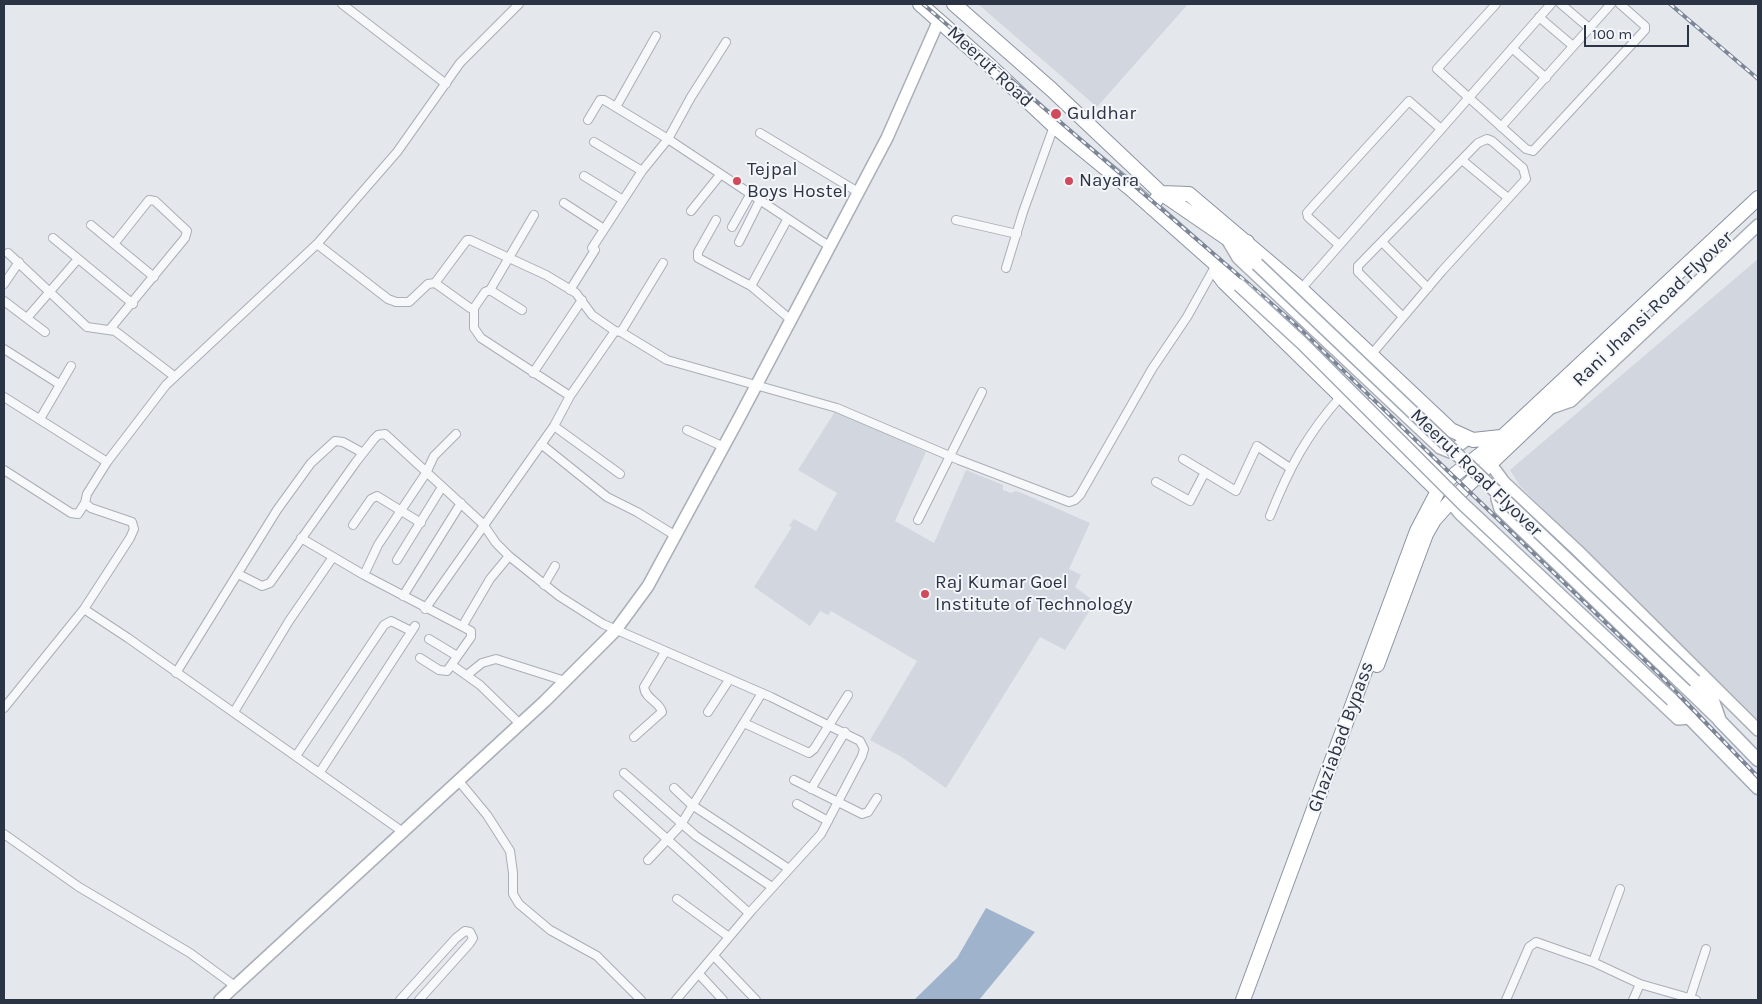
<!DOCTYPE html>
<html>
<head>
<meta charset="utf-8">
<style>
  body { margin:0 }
  #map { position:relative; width:1762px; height:1004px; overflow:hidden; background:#e4e7ec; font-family:Karla,sans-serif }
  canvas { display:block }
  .frame { position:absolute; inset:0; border:5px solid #2b3445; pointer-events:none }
  .scale { position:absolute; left:1584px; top:25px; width:105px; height:22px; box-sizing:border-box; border:2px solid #2b3445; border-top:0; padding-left:6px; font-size:15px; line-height:18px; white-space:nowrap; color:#2b3445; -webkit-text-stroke:4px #f4f6f9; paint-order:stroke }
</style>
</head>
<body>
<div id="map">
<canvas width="1762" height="1004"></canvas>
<div class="frame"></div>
<div class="scale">100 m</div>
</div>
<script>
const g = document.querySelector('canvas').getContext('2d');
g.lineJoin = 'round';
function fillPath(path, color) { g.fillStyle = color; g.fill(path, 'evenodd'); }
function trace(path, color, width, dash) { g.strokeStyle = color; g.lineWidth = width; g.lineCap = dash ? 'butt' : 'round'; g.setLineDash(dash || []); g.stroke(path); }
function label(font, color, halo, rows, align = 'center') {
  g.font = font + ' Karla,sans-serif'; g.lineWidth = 4; g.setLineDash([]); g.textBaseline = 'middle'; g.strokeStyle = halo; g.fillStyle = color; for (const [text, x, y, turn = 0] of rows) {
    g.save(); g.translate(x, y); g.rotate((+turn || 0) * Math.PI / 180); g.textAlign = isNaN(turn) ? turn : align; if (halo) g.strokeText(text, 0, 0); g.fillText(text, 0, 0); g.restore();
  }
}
fillPath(new Path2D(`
  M 978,4 L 1188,4 L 1097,107 Z
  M 1758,259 L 1758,720 L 1520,486 L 1510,470 Z
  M 836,410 L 926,452 L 895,521 L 934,543 L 966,470 L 1003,485 L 1003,490 L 1011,493 L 1016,491 L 1024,494 L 1090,523 L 1069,569 L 1081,575 L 1075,587 L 1095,602 L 1065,650 L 1040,637 L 946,788 L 900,756 L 870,740 L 917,661 L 831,611 L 828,615 L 820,611 L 810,626 L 754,587 L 792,527 L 789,526 L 794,519 L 816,531 L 837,493 L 798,470 Z`), '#d2d6de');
fillPath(new Path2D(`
  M 986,908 L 1035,932 L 979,1000 L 914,1000 L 957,958 Z`), '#9fb4cc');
const street = new Path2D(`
  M 342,4 L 446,84
  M 1496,4 L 1437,69 L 1526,149 L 1533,151 L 1645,30 L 1645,26 L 1620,4
  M 1561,4 L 1589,28
  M 1539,17 L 1573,46
  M 1512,48 L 1546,78
  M 616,107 L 656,36
  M 588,120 L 600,100 L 604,100 L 668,139 L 829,246
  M 1501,127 L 1611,4
  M 760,133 L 858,192
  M 594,142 L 642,171
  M 1462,160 L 1508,198
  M 584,176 L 623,200
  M 564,203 L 604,229
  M 691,211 L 720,175
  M 716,220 L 698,252 L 698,258 L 751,286 L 791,320
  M 956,220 L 1017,234
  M 91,225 L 154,277
  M 732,227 L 750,195
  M 53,238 L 133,304
  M 739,242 L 760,200
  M 1382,242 L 1428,288
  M 317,244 L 388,299 L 396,302 L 409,302 L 428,284 L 435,283 L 470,308 L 474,308 L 485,292 L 490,290 L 522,310
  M 1339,245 L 1308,217 L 1307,213 L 1314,205 L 1409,101 L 1441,129
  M 592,248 L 642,171 L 668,139 L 691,97 L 726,42
  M 8,253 L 87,327 L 115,331 L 174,376
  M 1006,268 L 1023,212 L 1054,126
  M 435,283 L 467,240 L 470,240 L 546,275 L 576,293 L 592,315 L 615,331
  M 4,284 L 19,262
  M 751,286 L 787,220
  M 1301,289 L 1551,4
  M 490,290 L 534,215
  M 570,290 L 595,250
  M 4,301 L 45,332
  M 474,308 L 474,328 L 481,338 L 570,396
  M 27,318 L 78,259
  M 110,329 L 185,238 L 187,231 L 155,201 L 149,200 L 114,244
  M 621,332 L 663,263
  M 4,349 L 59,384
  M 1371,355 L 1442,271 L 1526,179 L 1523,168 L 1492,141 L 1487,139 L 1478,143 L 1358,266 L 1358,272 L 1403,317
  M 533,373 L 582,300
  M 4,397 L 107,462
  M 40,419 L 71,366
  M 554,426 L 620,474
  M 687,430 L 724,447
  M 541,444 L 607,497 L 637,512 L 676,536
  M 1183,459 L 1236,491 L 1257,446 L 1290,468
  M 4,470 L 71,513 L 78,514 L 85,503
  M 1156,482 L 1190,501 L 1205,472
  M 1270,516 C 1289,468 1307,434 1342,395
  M 918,520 L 982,392
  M 353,525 L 371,499 L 377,496 L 421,523
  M 301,538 L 364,575 L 471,631 L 471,637 L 447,671 L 439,670 L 420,658
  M 397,560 L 442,487
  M 238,574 L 262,586 L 270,583 L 356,462 L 374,439 L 378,435 L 385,434 L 483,524 L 496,543 L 509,556 L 559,596 L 603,624 L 771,697 L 860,741 L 864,749 L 862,756 L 821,834 L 752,910 L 676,1000
  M 364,575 L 378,545 L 426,473 L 434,456 L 456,434
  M 544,585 L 555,566
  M 403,596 L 461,503
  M 84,609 L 128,638 L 403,832
  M 425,609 L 554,426 L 570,396 L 615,331 L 621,332 L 667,360 L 837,408 L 959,460 L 1069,502 L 1075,500 L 1080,495 L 1152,369 L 1187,317 L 1216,265
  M 463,625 L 490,579 L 509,556
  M 429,639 L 457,656
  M 452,665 L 480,685 L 520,724
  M 176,673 L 277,510 L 311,463 L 335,441 L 343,442 L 363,453
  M 467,675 L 482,663 L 496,659 L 565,681
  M 4,708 L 84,609 L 130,538 L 134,529 L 132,522 L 91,508 L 85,503 L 87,494 L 107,462 L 166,385 L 317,244 L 397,152 L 460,63 L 519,4
  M 234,712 L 289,621 L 333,557
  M 708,712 L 729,680
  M 744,723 L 809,753 L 814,749 L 848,695
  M 634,737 L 662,712 C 660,702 645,699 644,687 L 665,652
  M 296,756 L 384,625 L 391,621 L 411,631
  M 320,772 L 415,626
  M 624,773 L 696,836 L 772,887
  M 458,780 L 487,815 L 510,851 L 513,873 L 513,894 L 519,904 L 550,930 L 597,956 L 641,1000
  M 794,780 L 862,814 L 868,812 L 877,798
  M 674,788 L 692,805 L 789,869
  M 811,789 L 845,732
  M 618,795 L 749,913
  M 797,804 L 828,821
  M 4,834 L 79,887 L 190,953 L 235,986
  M 648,860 L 680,826 L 762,693
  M 677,899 L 729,937
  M 714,956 L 756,1000
  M 1593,962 L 1620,889
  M 699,974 L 723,1000
  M 1690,998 L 1706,949
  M 400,1000 L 456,938 L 465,931 L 470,932 L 473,938 L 470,943 L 419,1000
  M 1506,1000 L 1529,947 L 1536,942 L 1593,962 L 1640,984 L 1696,1000
  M 1633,1000 L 1640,984`);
const secondary = new Path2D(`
  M 1228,241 L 1238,258 L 1440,448 L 1450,452 L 1469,438
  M 1371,404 L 1449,479
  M 1551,408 L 1571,401 L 1758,225
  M 1490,463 L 1504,482 L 1577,550 L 1758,730
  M 1501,488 L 1497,499 L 1500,509 L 1720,721
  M 1450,502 L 1460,514 L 1678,719 L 1691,718
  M 220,1000 L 545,701 L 615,631 L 648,586 L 738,420 L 887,138 L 939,20`);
const primary = new Path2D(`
  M 1228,239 L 1257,264
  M 1219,267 L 1239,285
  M 1695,681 L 1712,698 L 1720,721 L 1758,760
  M 1672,700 L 1758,788`);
const highway = new Path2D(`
  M 920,4 L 989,65 L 1054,126 L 1131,189 L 1219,267 L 1218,274 L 1224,282 L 1438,491
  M 954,4 L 1051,89 L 1161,193 L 1228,239 L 1247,242
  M 1151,207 L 1161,193 L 1189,194 L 1301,289 L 1451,430 L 1473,440 L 1501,437
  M 1377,665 L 1426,534 L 1434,520 L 1450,502 L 1614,346
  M 1243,1000 L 1417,531 L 1438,491 L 1449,479 L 1499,440 L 1758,198`);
trace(street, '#a9aeb7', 10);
trace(secondary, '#a9aeb7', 14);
trace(primary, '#a3abb8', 15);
trace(highway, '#8b94a3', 16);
trace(street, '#f7f8fa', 8);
trace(secondary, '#fff', 11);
trace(primary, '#fff', 12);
trace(highway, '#fff', 14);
const rail = new Path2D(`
  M 923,4 L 1294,323 L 1659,674 L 1758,777
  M 1670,4 L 1758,79`);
trace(rail, '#7d8696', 4);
trace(rail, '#f4f6f9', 2, [5.5]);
const primaryBridge = new Path2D(`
  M 1257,264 L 1695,681
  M 1239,285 L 1302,343 L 1463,504 L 1672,700`);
trace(primaryBridge, '#a3abb8', 15, []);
trace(primaryBridge, '#fff', 12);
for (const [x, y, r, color] of [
  [1056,114,6,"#d1495b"],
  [737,181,5,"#d1495b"],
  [1069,181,5,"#d1495b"],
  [925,594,5,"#d1495b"]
]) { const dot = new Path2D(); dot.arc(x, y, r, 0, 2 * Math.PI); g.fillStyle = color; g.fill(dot); trace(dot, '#f4f6f9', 2); }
label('19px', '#2b3445', '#f4f6f9', [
  ["Meerut Road",990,67,43],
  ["Rani Jhansi Road Flyover",1653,309,-44],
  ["Meerut Road Flyover",1476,473,44],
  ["Ghaziabad Bypass",1341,737,-70]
]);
label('19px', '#2b3445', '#f4f6f9', [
  ["Guldhar",1067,114],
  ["Tejpal",747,170],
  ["Boys Hostel",747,192],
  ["Nayara",1079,181],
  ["Raj Kumar Goel",935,583],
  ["Institute of Technology",935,605]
], 'left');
</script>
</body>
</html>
